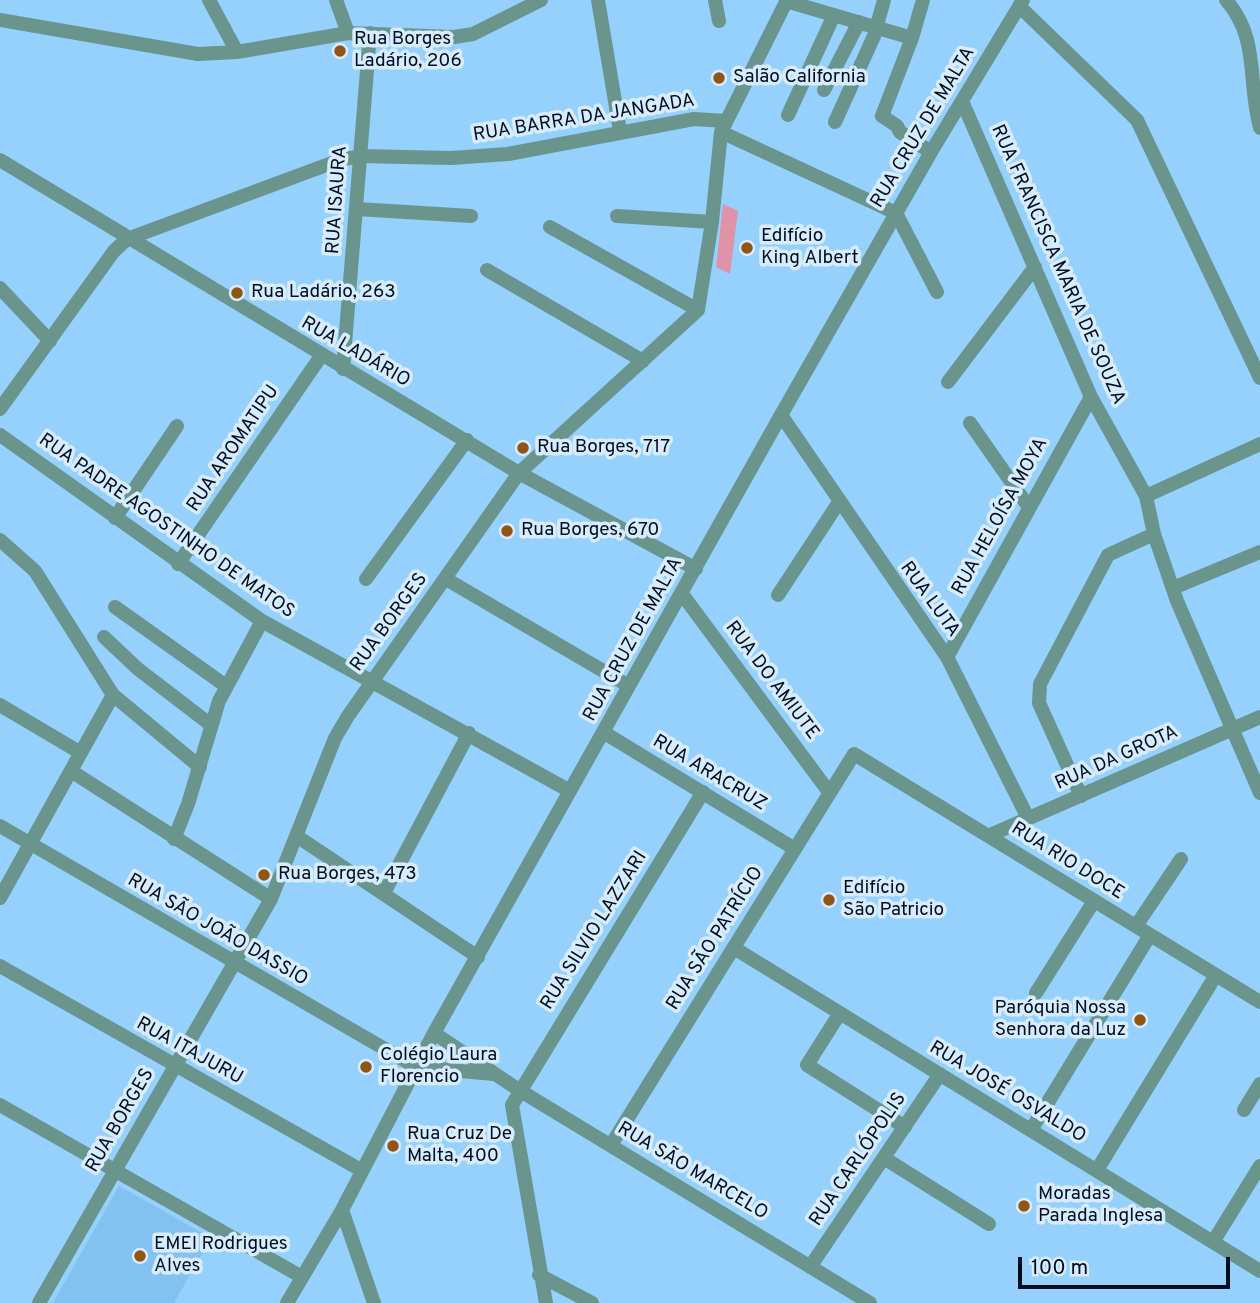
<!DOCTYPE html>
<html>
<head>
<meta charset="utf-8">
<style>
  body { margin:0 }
  #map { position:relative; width:1260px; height:1303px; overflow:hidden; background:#96d0fd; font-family:Overpass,sans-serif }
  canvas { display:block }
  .scale { position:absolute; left:1018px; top:1257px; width:212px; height:32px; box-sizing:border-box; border:4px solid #000f1f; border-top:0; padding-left:9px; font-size:21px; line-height:24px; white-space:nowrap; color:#000f1f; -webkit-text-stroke:5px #d7ecfe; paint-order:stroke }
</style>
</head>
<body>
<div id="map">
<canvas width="1260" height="1303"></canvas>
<div class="scale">100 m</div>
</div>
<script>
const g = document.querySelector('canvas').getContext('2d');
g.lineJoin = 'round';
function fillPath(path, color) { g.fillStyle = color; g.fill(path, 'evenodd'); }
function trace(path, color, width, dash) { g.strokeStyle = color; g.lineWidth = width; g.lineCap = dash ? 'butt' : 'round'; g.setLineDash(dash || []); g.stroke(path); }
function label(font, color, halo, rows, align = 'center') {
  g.font = font + ' Overpass,sans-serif'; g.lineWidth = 7; g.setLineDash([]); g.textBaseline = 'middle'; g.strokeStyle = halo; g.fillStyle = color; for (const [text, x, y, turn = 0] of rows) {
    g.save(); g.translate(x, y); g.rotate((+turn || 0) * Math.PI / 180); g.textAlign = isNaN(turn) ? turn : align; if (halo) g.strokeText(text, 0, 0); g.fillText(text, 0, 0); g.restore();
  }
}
fillPath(new Path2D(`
  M 119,1186 L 211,1238 L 174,1303 L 53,1303 Z`), '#83c1f1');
fillPath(new Path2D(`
  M 723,204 L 738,211 L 730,274 L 716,267 Z`), '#de93a7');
trace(new Path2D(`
  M 209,0 L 237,52
  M 336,0 L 348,33
  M 598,0 L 620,131
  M 715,0 L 719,21
  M 923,0 L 912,38 L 882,116 L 897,126 L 900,132 L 931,152
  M 1226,0 C 1260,39 1247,80 1260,128
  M 786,1 L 912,38
  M 1019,6 L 1137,120 L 1260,378
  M 0,20 L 198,54 L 237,52 L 348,33 L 454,37 L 473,34 L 541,0
  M 824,90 L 859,22
  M 962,101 L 1091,397 L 1146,496 L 1154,534 L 1177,601 L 1260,793
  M 788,115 L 834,15
  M 835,122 L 874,36 L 884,0
  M 721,132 L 896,213 L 937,292
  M 0,160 L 519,473 L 696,569
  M 357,209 L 471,216
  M 617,216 L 712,222
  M 550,227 L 698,310
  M 487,270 L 643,361
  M 0,288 L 50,341
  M 343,369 L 370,33
  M 948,382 L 1035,267
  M 0,409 L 114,251 L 127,239 L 340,160 L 360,156 L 451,158 L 508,154 L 694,119 L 726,121
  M 781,415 L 947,657 L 1028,818
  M 970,423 L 1028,506
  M 0,435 L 262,621 L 570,791
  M 1146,496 L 1260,444
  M 115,518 L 177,426
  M 0,540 L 35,571 L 113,695 L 200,767
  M 178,564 L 321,356
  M 366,579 L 467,440
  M 446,579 L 629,686
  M 1173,588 L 1260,552
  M 682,594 L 829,792
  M 778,595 L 839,502
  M 115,607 L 226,686
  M 104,637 L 138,669 L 211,725
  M 947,657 L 1091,397
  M 0,705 L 81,753
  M 603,732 L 795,849
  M 71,771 L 271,899
  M 1081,796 L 1039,703 L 1040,684 L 1108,555 L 1154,534
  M 0,826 L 416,1067 L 494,1074
  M 988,836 L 1260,717
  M 298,837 L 478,957
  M 174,839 L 188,804 L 219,701 L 262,621
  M 384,893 L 469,733
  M 0,898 L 113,695
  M 1136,926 L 1181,859
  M 734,948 L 1260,1271
  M 0,966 L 361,1170
  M 1036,993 L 1094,901
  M 840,1013 L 807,1065 L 905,1127
  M 434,1033 L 519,1090 L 870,1303
  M 0,1105 L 302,1277
  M 1244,1110 L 1260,1084
  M 1031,1130 L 1150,935
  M 611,1145 L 854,754 L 1260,1002
  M 884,1158 L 989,1224
  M 1097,1170 L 1216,975
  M 342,1210 L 374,1303
  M 1213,1242 L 1260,1166
  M 810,1267 L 940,1074
  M 539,1275 L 592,1303
  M 39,1303 L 271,899 L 335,738 L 348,716 L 519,473 L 698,310 L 712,222 L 721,132 L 787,0
  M 287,1303 L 342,1210 L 434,1033 L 781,415 L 931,152 L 1023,0
  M 546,1303 L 512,1105 L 703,792`), '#69958d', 14);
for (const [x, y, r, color] of [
  [340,51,7,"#905513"],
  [719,78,7,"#905513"],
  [747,248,7,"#905513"],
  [237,293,7,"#905513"],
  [523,448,7,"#905513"],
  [507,531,7,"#905513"],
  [264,875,7,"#905513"],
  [829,900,7,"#905513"],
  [1140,1020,7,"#905513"],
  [366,1067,7,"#905513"],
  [393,1146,7,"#905513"],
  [1024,1206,7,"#905513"],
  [140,1256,7,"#905513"]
]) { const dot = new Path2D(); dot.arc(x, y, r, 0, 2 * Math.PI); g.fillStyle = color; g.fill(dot); trace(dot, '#d7ecfe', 2.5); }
label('19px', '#000f1f', '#d7ecfe', [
  ["Rua Borges",354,40],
  ["Ladário, 206",354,62],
  ["Salão California",733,78],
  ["Edifício",761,237],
  ["King Albert",761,259],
  ["Rua Ladário, 263",251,293],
  ["Rua Borges, 717",537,448],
  ["Rua Borges, 670",521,531],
  ["Rua Borges, 473",278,875],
  ["Edifício",843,889],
  ["São Patricio",843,911],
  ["Paróquia Nossa",1126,1009,"right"],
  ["Senhora da Luz",1126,1031,"right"],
  ["Colégio Laura",380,1056],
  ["Florencio",380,1078],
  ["Rua Cruz De",407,1135],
  ["Malta, 400",407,1157],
  ["Moradas",1038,1195],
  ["Parada Inglesa",1038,1217],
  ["EMEI Rodrigues",154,1245],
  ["Alves",154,1267]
], 'left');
label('19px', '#000f1f', '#d7ecfe', [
  ["RUA BARRA DA JANGADA",584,119,-9],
  ["RUA CRUZ DE MALTA",924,128,-59],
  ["RUA ISAURA",338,200,-86],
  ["RUA FRANCISCA MARIA DE SOUZA",1057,265,66],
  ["RUA LADÁRIO",355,353,30],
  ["RUA AROMATIPU",234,449,-56],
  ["RUA HELOÍSA MOYA",1001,517,-61],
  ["RUA PADRE AGOSTINHO DE MATOS",166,527,35],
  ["RUA LUTA",929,600,54],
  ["RUA BORGES",390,623,-54],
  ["RUA CRUZ DE MALTA",634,640,-61],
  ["RUA DO AMIUTE",771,681,53],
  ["RUA DA GROTA",1117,759,-24],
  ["RUA ARACRUZ",709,774,31],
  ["RUA RIO DOCE",1067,862,32],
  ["RUA SÃO JOÃO DASSIO",217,931,30],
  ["RUA SILVIO LAZZARI",595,931,-58],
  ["RUA SÃO PATRÍCIO",716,939,-58],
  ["RUA ITAJURU",189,1052,29],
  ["RUA JOSÉ OSVALDO",1007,1093,31],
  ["RUA BORGES",121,1121,-60],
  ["RUA CARLÓPOLIS",859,1160,-56],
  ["RUA SÃO MARCELO",692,1172,31]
]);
</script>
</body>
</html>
